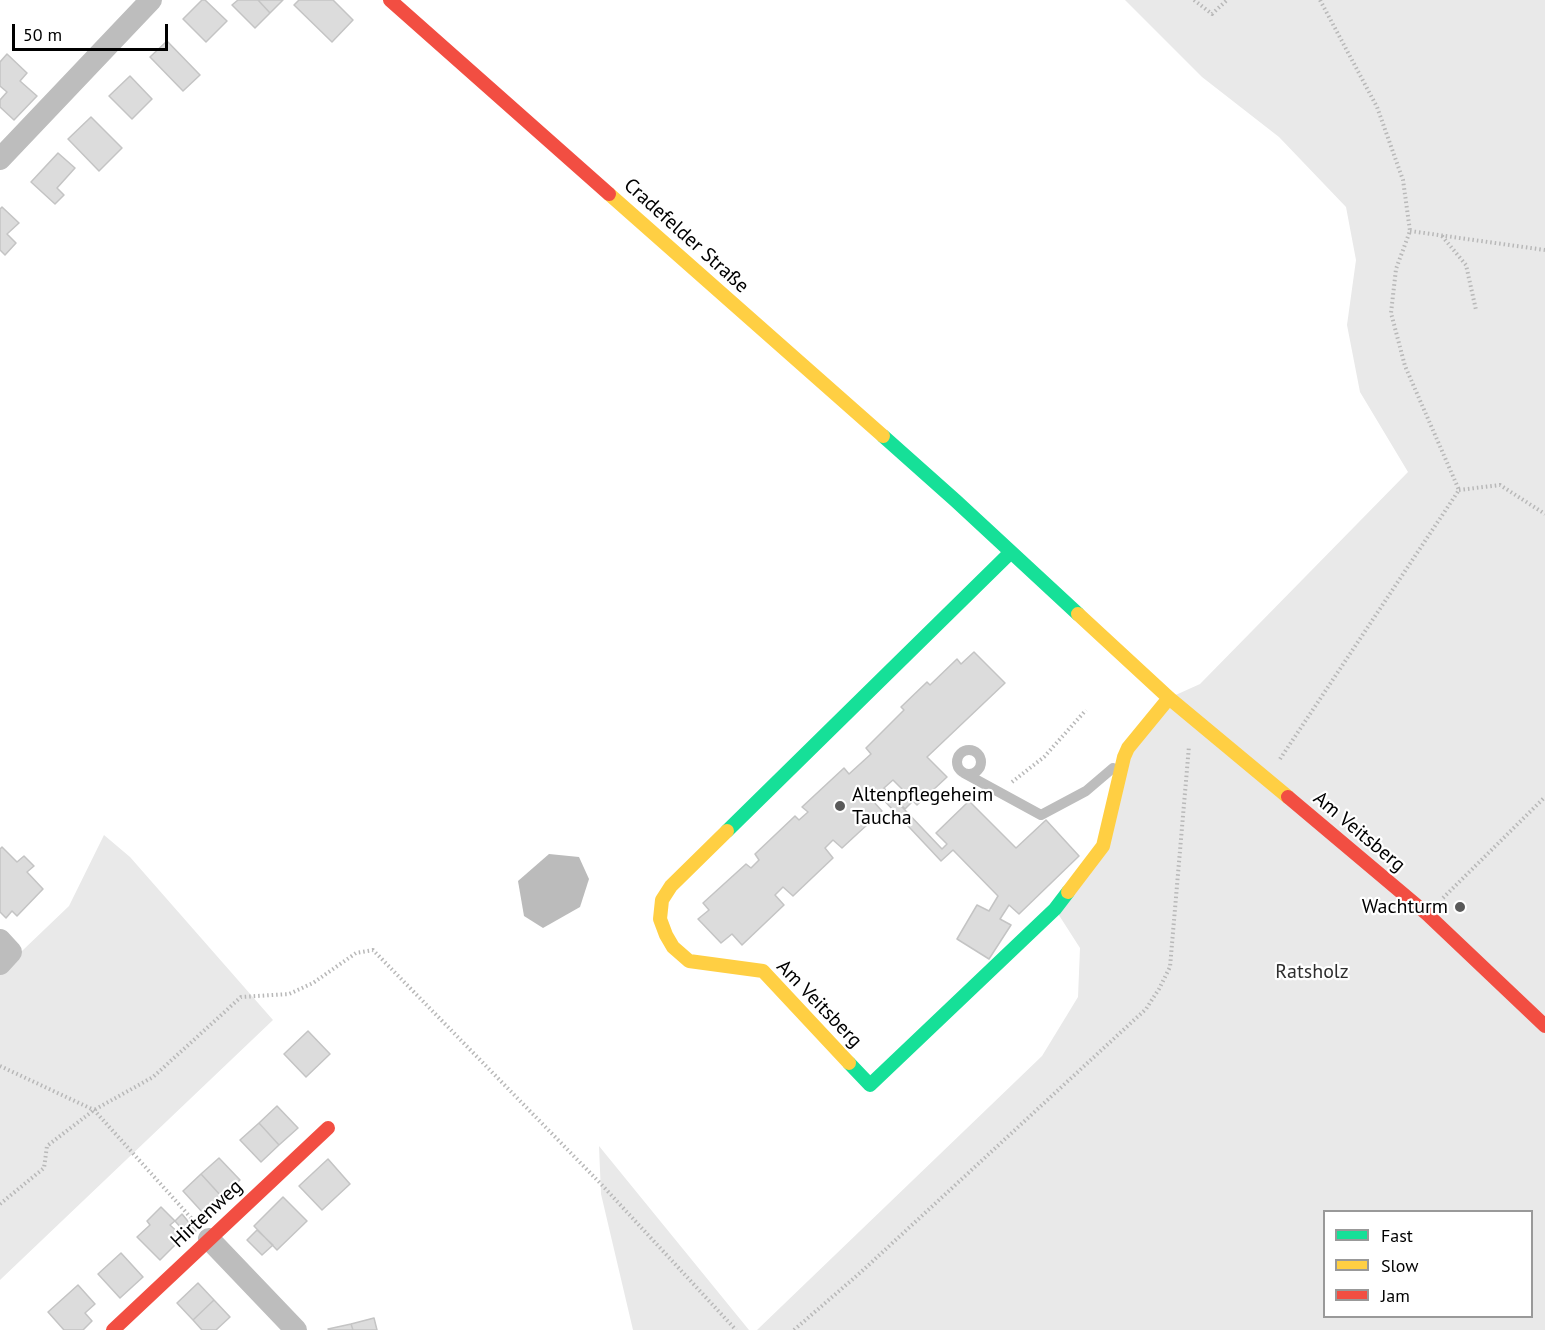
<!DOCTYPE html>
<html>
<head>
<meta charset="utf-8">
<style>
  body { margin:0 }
  #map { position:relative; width:1545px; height:1330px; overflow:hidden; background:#fff; font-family:"PT Sans",sans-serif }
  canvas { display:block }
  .legend { position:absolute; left:1323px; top:1210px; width:210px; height:108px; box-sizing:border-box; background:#fff; border:2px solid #999; margin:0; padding:8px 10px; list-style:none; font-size:18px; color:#000 }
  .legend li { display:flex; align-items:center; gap:12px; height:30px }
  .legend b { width:30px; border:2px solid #999 }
  .scale { position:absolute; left:12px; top:24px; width:156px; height:27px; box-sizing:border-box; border:3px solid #000; border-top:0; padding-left:8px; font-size:18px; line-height:21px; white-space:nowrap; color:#000; -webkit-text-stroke:4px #fff; paint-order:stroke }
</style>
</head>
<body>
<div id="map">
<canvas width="1545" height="1330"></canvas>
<ul class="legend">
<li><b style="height:8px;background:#16e098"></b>Fast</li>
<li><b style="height:8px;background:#ffcf43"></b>Slow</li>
<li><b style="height:8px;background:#f24e42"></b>Jam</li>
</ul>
<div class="scale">50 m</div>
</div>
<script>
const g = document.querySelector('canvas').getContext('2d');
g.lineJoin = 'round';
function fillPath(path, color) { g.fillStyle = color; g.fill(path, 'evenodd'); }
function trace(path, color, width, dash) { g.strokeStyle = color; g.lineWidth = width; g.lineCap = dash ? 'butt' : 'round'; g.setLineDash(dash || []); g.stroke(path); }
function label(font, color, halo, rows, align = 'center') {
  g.font = font + ' "PT Sans",sans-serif'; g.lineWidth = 4.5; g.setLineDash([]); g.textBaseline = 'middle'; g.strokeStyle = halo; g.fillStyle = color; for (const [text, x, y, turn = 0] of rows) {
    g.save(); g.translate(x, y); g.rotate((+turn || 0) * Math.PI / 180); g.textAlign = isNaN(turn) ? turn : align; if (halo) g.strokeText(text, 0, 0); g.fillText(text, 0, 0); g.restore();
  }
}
fillPath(new Path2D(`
  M 1125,0 L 1545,0 L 1545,1330 L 757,1330 L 1042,1056 L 1078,997 L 1080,948 L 1055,909 L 1103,846 L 1128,748 L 1169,698 L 1200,684 L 1408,472 L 1360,392 L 1347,325 L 1356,260 L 1346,207 L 1279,137 L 1202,77 ZM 1324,1212 L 1532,1212 L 1532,1316 L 1324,1316 Z
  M 104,835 L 130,857 L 273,1020 L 0,1280 L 0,972 L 69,906 Z
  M 599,1146 L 749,1330 L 633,1330 L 601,1194 Z`), '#e9e9e9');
fillPath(new Path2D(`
  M 549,854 L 579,857 L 589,879 L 580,907 L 543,928 L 524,916 L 518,881 Z`), '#bbb');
const building = new Path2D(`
  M 202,0 L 205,0 L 227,21 L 206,42 L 183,19 Z
  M 238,0 L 258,0 L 270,13 L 255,28 L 232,5 Z
  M 258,0 L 283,0 L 270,13 Z
  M 299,0 L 333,0 L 353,20 L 332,42 L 294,5 Z
  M 167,41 L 200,75 L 183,91 L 150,57 Z
  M 7,54 L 27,73 L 20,81 L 37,96 L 14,120 L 0,107 L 0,100 L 7,92 L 0,86 L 0,62 Z
  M 130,76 L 152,99 L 132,119 L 109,96 Z
  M 91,117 L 122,148 L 99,171 L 68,139 Z
  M 58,153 L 75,168 L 57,188 L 64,195 L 55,204 L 31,182 Z
  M 2,207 L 19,223 L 7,234 L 16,243 L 5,255 L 0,250 L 0,209 Z
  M 974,652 L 1005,683 L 927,757 L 947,777 L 917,805 L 913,801 L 905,809 L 895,798 L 903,790 L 893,780 L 884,788 L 942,849 L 947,844 L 936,833 L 969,801 L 1016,848 L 1046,820 L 1079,856 L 1019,914 L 1009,905 L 1000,919 L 1011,925 L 989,959 L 957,939 L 977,905 L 989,911 L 998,896 L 953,850 L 941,861 L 878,794 L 872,800 L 882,811 L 842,848 L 833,840 L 825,848 L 833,858 L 793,896 L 783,887 L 775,895 L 784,905 L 742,945 L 732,934 L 721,943 L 698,919 L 709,910 L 703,903 L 746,864 L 751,868 L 759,860 L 755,854 L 795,816 L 799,820 L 808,812 L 802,807 L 844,768 L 849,774 L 871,754 L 866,748 L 904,710 L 901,707 L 927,682 L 930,685 L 957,659 L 961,664 Z
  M 2,847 L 17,862 L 24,856 L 34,866 L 27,872 L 43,889 L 17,916 L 12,911 L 6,918 L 0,912 L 0,849 Z
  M 308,1031 L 330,1054 L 306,1077 L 284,1054 Z
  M 277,1106 L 298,1128 L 279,1145 L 259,1123 Z
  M 259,1123 L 279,1145 L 261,1162 L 240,1140 Z
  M 219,1158 L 240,1180 L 222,1197 L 201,1174 Z
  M 328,1159 L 350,1184 L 322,1210 L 299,1186 Z
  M 201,1174 L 222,1197 L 204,1214 L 183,1191 Z
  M 283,1197 L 307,1221 L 277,1250 L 254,1226 Z
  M 161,1207 L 175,1221 L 170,1225 L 183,1237 L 160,1260 L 137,1237 L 150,1225 L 147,1221 Z
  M 182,1214 L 196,1231 L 189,1237 L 175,1221 Z
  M 257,1230 L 273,1245 L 262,1255 L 247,1240 Z
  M 121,1253 L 143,1277 L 120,1298 L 98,1274 Z
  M 198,1283 L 214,1300 L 193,1320 L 177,1303 Z
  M 78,1285 L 95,1304 L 85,1313 L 92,1321 L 83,1330 L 64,1330 L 48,1312 Z
  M 214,1300 L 230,1317 L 216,1330 L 202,1330 L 193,1320 Z
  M 374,1318 L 377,1330 L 353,1330 L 351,1324 Z
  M 351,1324 L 353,1330 L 329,1330 L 328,1329 Z`);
fillPath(building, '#dcdcdc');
trace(building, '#c4c4c4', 1.5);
trace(new Path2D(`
  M 1194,0 L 1212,14 L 1227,0
  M 1320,0 L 1377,107 L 1403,180 L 1410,231 L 1396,269 L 1391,313 L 1405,366 L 1459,490
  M 1410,231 L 1545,250
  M 1442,236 L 1466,265 L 1476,310
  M 1459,490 L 1500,485 L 1545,514
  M 1280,759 L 1459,490
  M 1012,782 L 1044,757 L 1086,710
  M 1443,898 L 1545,797
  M 0,1066 L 94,1110 L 193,1220
  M 0,1204 L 44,1168 L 47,1146 L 94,1110 L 153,1077 L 241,997 L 289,994 L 313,983 L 356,953 L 373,950 L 601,1184 L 736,1330
  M 794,1330 L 861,1272 L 1146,1009 L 1159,989 L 1170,967 L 1189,746`), '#b8b8b8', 4, [1.5, 3]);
trace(new Path2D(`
  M957 762a12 12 0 1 1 24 0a12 12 0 1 1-24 0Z
  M 964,773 L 1041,815 L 1086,791 L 1113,768`), '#bdbdbd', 10);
trace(new Path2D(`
  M 0,159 L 151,0
  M 0,940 L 11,952 L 0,964
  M 209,1239 L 296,1330`), '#bdbdbd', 22);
trace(new Path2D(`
  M 883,436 L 956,501 L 1078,614
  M 727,831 L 1011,552
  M 849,1063 L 870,1085 L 1055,909 L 1068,892`), '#16e098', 14);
trace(new Path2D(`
  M 609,194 L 883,436
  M 1078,614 L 1169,698 L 1288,797
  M 727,831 L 671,886 L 662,900 L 660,919 L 666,935 L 673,947 L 689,961 L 763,971 L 849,1063
  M 1068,892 L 1103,846 L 1124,757 L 1128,748 L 1169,698`), '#ffcf43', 14);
trace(new Path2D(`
  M 390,0 L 609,194
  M 1288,797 L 1427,914 L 1545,1026
  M 113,1330 L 328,1128`), '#f24e42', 14);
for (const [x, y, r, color] of [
  [840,806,6,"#595959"],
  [1460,907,6,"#595959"]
]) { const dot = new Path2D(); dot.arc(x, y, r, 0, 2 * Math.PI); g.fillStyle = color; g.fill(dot); trace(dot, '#fff', 2); }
label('20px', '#000', '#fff', [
  ["Cradefelder Straße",686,236,42],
  ["Am Veitsberg",1359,832,40],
  ["Am Veitsberg",819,1004,46],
  ["Hirtenweg",207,1214,-43]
]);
label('20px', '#000', '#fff', [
  ["Altenpflegeheim",852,795],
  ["Taucha",852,818],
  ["Wachturm",1448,907,"right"]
], 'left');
label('20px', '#2e2e2e', '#fff', [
  ["Ratsholz",1312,972]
]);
</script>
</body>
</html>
